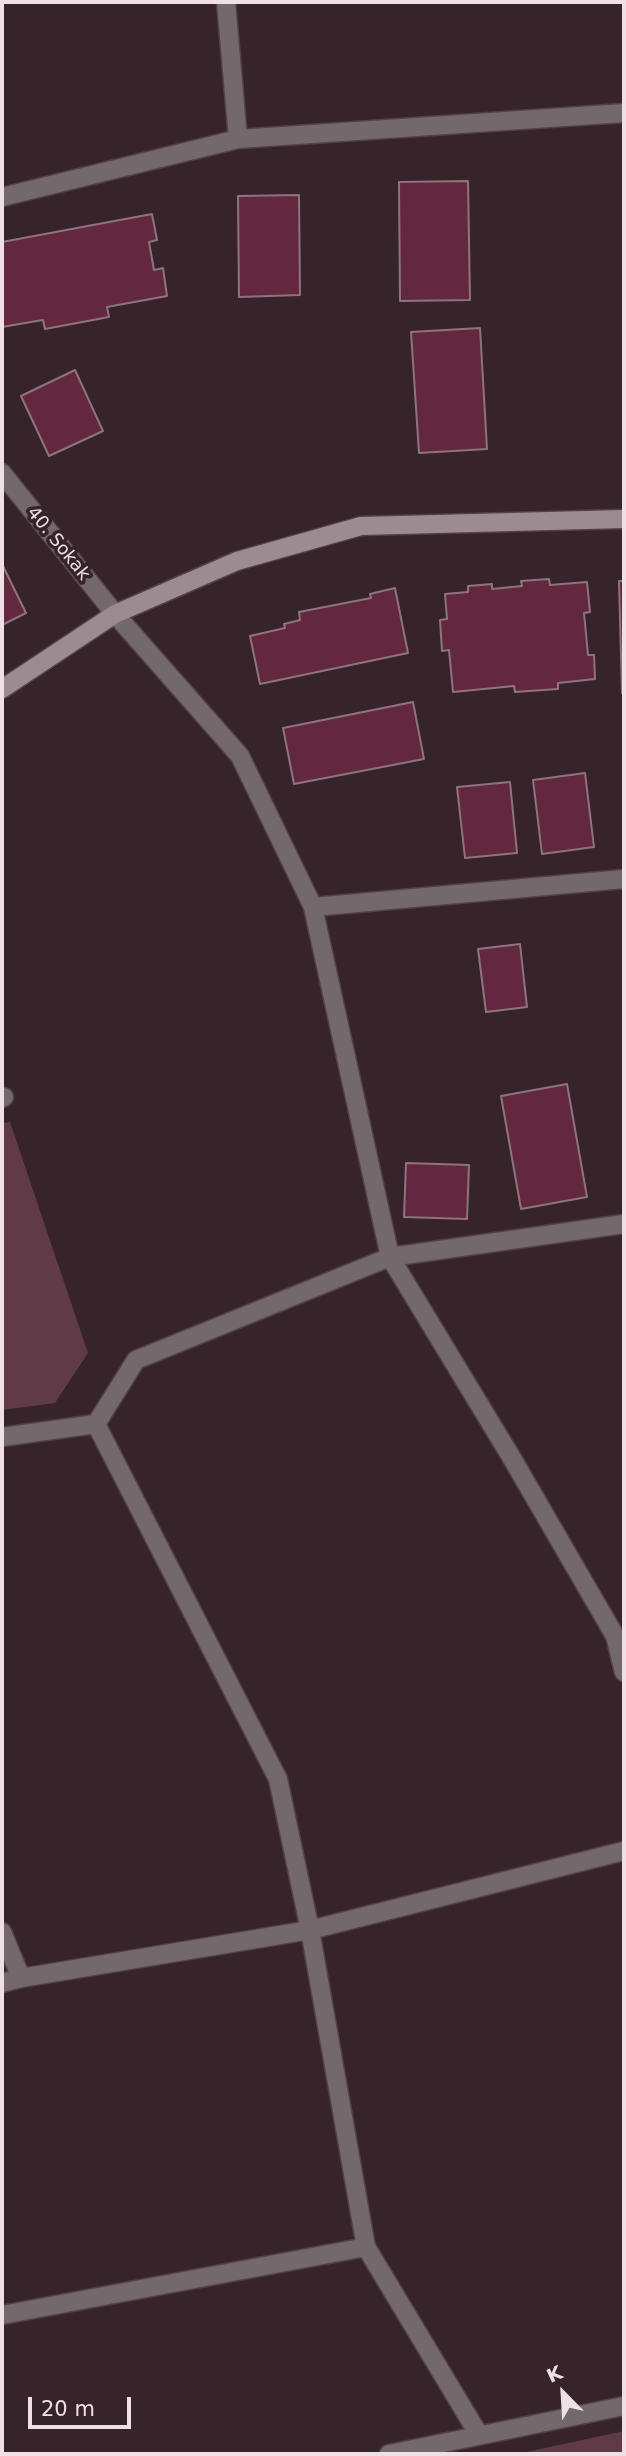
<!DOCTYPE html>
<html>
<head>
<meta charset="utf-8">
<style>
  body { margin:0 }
  #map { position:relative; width:626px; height:2456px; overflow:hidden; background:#37232a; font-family:"DejaVu Sans",sans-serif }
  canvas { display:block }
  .frame { position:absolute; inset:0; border:4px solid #eee0e4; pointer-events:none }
  .north { position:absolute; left:528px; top:2358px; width:70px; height:70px; -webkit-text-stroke:5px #37232a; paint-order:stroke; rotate:336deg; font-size:19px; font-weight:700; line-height:28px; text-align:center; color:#eee0e4 }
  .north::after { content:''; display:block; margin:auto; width:24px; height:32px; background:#eee0e4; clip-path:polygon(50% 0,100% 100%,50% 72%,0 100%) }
  .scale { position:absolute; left:28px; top:2397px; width:103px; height:32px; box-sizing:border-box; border:4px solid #eee0e4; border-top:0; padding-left:9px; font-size:21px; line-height:24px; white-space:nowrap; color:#eee0e4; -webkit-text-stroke:5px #37232a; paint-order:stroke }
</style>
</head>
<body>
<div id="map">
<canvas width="626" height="2456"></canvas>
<div class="frame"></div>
<div class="north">K</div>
<div class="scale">20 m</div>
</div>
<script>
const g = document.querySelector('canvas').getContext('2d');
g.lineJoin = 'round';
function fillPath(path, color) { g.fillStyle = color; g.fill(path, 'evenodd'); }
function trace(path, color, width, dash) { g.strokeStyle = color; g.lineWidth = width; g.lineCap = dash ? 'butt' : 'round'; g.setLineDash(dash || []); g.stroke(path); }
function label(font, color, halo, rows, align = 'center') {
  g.font = font + ' "DejaVu Sans",sans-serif'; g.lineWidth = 7; g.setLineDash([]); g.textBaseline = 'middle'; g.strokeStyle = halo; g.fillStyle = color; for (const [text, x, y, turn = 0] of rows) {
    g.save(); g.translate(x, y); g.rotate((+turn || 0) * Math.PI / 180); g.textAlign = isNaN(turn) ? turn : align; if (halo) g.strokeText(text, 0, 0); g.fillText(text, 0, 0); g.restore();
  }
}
fillPath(new Path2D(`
  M 10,1122 L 88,1353 L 55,1403 L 2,1410 L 2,1123 Z
  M 624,2431 L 624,2454 L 517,2454 Z`), '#613a48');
const building = new Path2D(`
  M 468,181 L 470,300 L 400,301 L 399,182 Z
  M 299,195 L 300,295 L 239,297 L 238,196 Z
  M 152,214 L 157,240 L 149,242 L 154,270 L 163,268 L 167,296 L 107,307 L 109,317 L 45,329 L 43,320 L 2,327 L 2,242 Z
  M 480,328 L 487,449 L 419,453 L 411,332 Z
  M 75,370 L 103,431 L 49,456 L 21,396 Z
  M 2,564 L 26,613 L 2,625 Z
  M 549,579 L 550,585 L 587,582 L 590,612 L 584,613 L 588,655 L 594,655 L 595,679 L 558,683 L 558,689 L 515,692 L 514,686 L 453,692 L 449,650 L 442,651 L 440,620 L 447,619 L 445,594 L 468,592 L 468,586 L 492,584 L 492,589 L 522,586 L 521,581 Z
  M 619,581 L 624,581 L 624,693 L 622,693 Z
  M 395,588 L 408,653 L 260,684 L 250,636 L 285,628 L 284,624 L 300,620 L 299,612 L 371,598 L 370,594 Z
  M 413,702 L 424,759 L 294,784 L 283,728 Z
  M 585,773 L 594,847 L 542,854 L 533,780 Z
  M 510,782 L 517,853 L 465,858 L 457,787 Z
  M 520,944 L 527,1007 L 486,1012 L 478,949 Z
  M 567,1084 L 587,1197 L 521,1209 L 501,1096 Z
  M 406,1163 L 469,1165 L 467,1219 L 404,1217 Z`);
fillPath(building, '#642740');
trace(building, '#8d747c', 2);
const street = new Path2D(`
  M 226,2 L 238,139
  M 2,197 L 238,139 L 624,113
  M 2,473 L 115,614 L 240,756 L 313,907 L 390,1257 L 513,1460 L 615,1636 L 624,1672
  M 313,907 L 624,879
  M 2,1098 L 4,1097
  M 96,1424 L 278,1779 L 310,1930 L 624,1851
  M 2,1437 L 96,1424 L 136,1360 L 390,1257 L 624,1224
  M 2,1932 L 21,1978 L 310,1930 L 366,2247
  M 2,1983 L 21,1978
  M 2,2315 L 366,2247 L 479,2435
  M 389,2454 L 624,2406`);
const secondary = new Path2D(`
  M 2,689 L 115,614 L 237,561 L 361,526 L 624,519`);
trace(street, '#544148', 21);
trace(secondary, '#544148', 21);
trace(street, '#73686b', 18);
trace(secondary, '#9c8b90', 18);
label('18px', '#eee0e4', '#37232a', [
  ["40. Sokak",58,544,51]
]);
</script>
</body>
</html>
